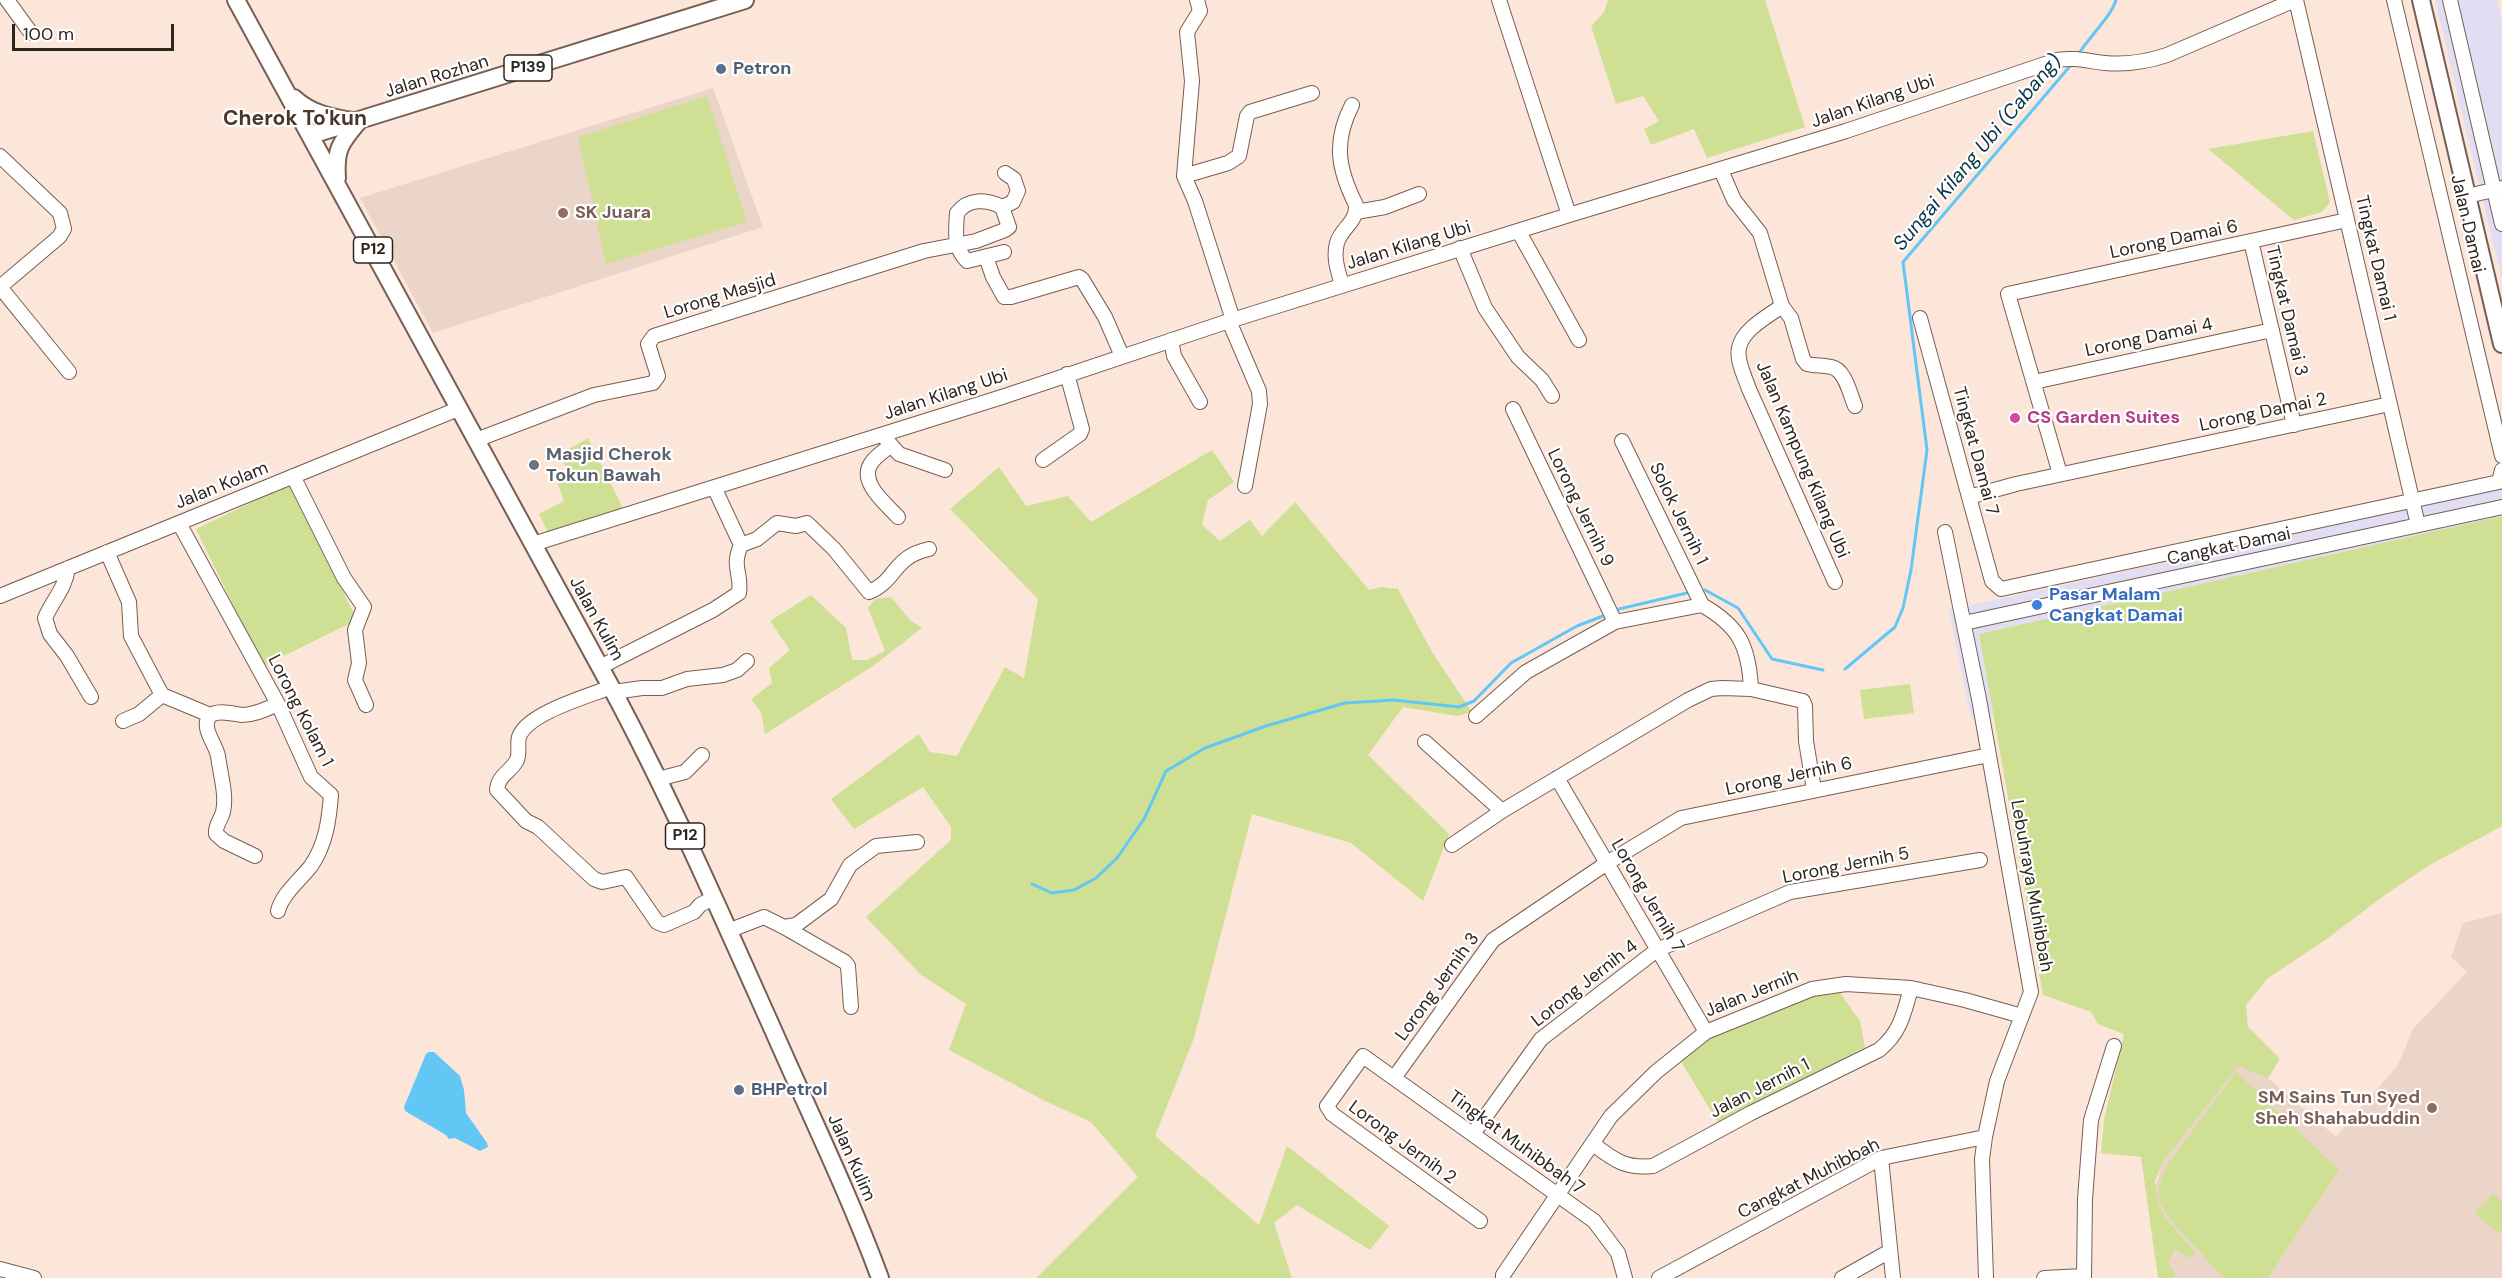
<!DOCTYPE html>
<html>
<head>
<meta charset="utf-8">
<style>
  body { margin:0 }
  #map { position:relative; width:2502px; height:1278px; overflow:hidden; background:#fce6da; font-family:"DM Sans",sans-serif }
  canvas { display:block }
  .scale { position:absolute; left:12px; top:24px; width:162px; height:27px; box-sizing:border-box; border:3px solid #2f251f; border-top:0; padding-left:8px; font-size:18px; line-height:21px; white-space:nowrap; color:#2f251f; -webkit-text-stroke:4px #fff; paint-order:stroke }
</style>
</head>
<body>
<div id="map">
<canvas width="2502" height="1278"></canvas>
<div class="scale">100 m</div>
</div>
<script>
const g = document.querySelector('canvas').getContext('2d');
g.lineJoin = 'round';
function fillPath(path, color) { g.fillStyle = color; g.fill(path, 'evenodd'); }
function trace(path, color, width, dash) { g.strokeStyle = color; g.lineWidth = width; g.lineCap = dash ? 'butt' : 'round'; g.setLineDash(dash || []); g.stroke(path); }
function label(font, color, halo, rows, align = 'center') {
  g.font = font + ' "DM Sans",sans-serif'; g.lineWidth = 4.5; g.setLineDash([]); g.textBaseline = 'middle'; g.strokeStyle = halo; g.fillStyle = color; for (const [text, x, y, turn = 0] of rows) {
    g.save(); g.translate(x, y); g.rotate((+turn || 0) * Math.PI / 180); g.textAlign = isNaN(turn) ? turn : align; if (halo) g.strokeText(text, 0, 0); g.fillText(text, 0, 0); g.restore();
  }
}
fillPath(new Path2D(`
  M 2435,0 L 2497,0 L 2502,21 L 2502,280 Z
  M 2502,489 L 2502,516 L 1979,634 L 1993,715 L 1971,718 L 1949,610 Z`), '#e1def4');
fillPath(new Path2D(`
  M 713,88 L 763,227 L 433,333 L 360,198 Z
  M 2502,913 L 2502,1278 L 2159,1278 L 2154,1191 L 2163,1162 L 2238,1065 L 2268,1078 L 2336,1137 L 2398,1065 L 2413,1029 L 2467,972 L 2451,957 L 2463,923 Z`), '#ead5c8');
fillPath(new Path2D(`
  M 1608,0 L 1765,0 L 1805,127 L 1707,158 L 1694,129 L 1651,145 L 1644,129 L 1659,121 L 1643,96 L 1616,104 L 1591,26 L 1604,12 Z
  M 707,96 L 747,222 L 606,264 L 578,137 Z
  M 2313,131 L 2330,202 L 2322,212 L 2294,220 L 2208,149 Z
  M 588,438 L 623,508 L 548,532 L 539,514 L 564,501 L 556,479 L 568,473 L 560,454 Z
  M 1212,450 L 1234,482 L 1208,500 L 1202,525 L 1220,541 L 1250,520 L 1262,536 L 1295,502 L 1369,590 L 1382,587 L 1398,589 L 1432,652 L 1472,712 L 1457,716 L 1403,707 L 1368,755 L 1449,834 L 1423,901 L 1351,843 L 1252,814 L 1194,1038 L 1155,1136 L 1259,1225 L 1287,1146 L 1389,1226 L 1370,1250 L 1297,1205 L 1274,1223 L 1292,1278 L 1036,1278 L 1138,1177 L 1091,1122 L 1043,1100 L 949,1050 L 966,1004 L 921,975 L 866,917 L 951,840 L 951,827 L 923,787 L 854,829 L 831,799 L 919,734 L 930,752 L 957,756 L 1005,667 L 1024,678 L 1038,599 L 950,509 L 999,467 L 1026,506 L 1068,496 L 1091,522 Z
  M 290,484 L 357,620 L 263,666 L 196,529 Z
  M 2502,516 L 2502,826 L 2428,866 L 2385,895 L 2328,938 L 2267,979 L 2246,1005 L 2248,1027 L 2280,1059 L 2268,1078 L 2238,1066 L 2163,1162 L 2155,1181 L 2158,1202 L 2165,1218 L 2196,1253 L 2190,1258 L 2175,1249 L 2168,1262 L 2176,1277 L 2158,1278 L 2141,1157 L 2101,1153 L 2104,1120 L 2124,1034 L 2098,1024 L 2091,1012 L 2043,995 L 1979,634 Z
  M 811,595 L 846,628 L 852,660 L 867,660 L 885,651 L 868,608 L 875,599 L 891,597 L 910,620 L 922,628 L 873,666 L 765,734 L 761,712 L 751,699 L 772,683 L 769,668 L 790,650 L 770,621 Z
  M 1910,684 L 1914,713 L 1864,719 L 1860,690 Z
  M 1840,993 L 1860,1021 L 1865,1047 L 1719,1124 L 1680,1060 L 1705,1038 L 1809,995 Z
  M 2236,1072 L 2339,1170 L 2268,1278 L 2224,1278 L 2172,1222 L 2160,1203 L 2158,1186 L 2167,1165 Z
  M 2493,1193 L 2502,1202 L 2502,1229 L 2498,1234 L 2475,1213 Z`), '#cfe094');
fillPath(new Path2D(`
  M 429,1052 L 434,1052 L 460,1076 L 464,1090 L 466,1113 L 487,1143 L 488,1147 L 480,1151 L 455,1138 L 449,1139 L 446,1135 L 405,1111 L 404,1107 L 426,1054 Z`), '#62c7f5');
trace(new Path2D(`
  M 2078,55 C 2088,38 2111,17 2116,0
  M 1705,590 L 1738,608 L 1772,659 L 1823,670
  M 1619,609 L 1687,593
  M 1845,669 L 1895,627 L 1903,608 L 1911,570 L 1927,450 L 1903,262 L 2071,65
  M 1032,884 L 1052,893 L 1074,890 L 1096,878 L 1117,858 L 1144,819 L 1166,771 L 1205,748 L 1266,726 L 1345,703 L 1394,700 L 1459,707 L 1474,701 L 1511,663 L 1577,626 L 1603,616`), '#62c7f5', 3);
const minor = new Path2D(`
  M 7,0 L 31,33
  M 1197,0 L 1200,11 L 1187,32 L 1192,81 L 1184,176 L 1195,201 L 1233,320
  M 1499,0 L 1569,215
  M 2296,0 L 2418,525
  M 2394,0 L 2502,456
  M 2450,0 L 2502,224
  M 0,156 L 60,213 L 64,229 L 59,237 L 0,287
  M 1721,170 L 1734,200 L 1760,233 L 1782,306 C 1768,316 1742,330 1739,348 C 1736,360 1745,377 1749,389 L 1835,582
  M 1184,176 L 1228,163 L 1239,156 L 1247,116 L 1250,112 L 1312,93
  M 2467,196 L 2502,188
  M 1356,212 L 1385,207 L 1419,194
  M 1519,232 L 1579,340
  M 2251,241 L 2294,425
  M 1460,248 L 1485,308 L 1518,357 L 1542,380 L 1552,396
  M 1004,252 L 967,261 C 953,247 956,232 957,213 C 968,198 987,199 1002,207 L 1013,202 L 1018,191 L 1014,179 L 1005,173
  M 986,257 L 993,277 L 1004,297 L 1011,297 L 1079,277 L 1082,279 L 1105,317 L 1122,356
  M 1342,285 C 1338,271 1333,257 1337,243 C 1341,228 1357,223 1356,205 C 1338,169 1333,142 1352,105
  M 0,287 L 69,372
  M 1782,306 L 1791,318 L 1803,359 L 1807,364 C 1815,366 1823,365 1831,367 C 1845,369 1850,394 1855,406
  M 1920,318 L 1992,581 L 2001,589 L 2499,482 L 2502,470
  M 1229,321 L 1259,391 L 1260,404 L 1245,486
  M 1171,340 L 1174,356 L 1200,402
  M 2034,382 L 2272,330
  M 1513,409 L 1615,622
  M 885,438 L 899,454 L 945,470
  M 476,440 L 594,395 L 653,383 L 658,376 L 648,344 L 654,336 L 924,251 L 976,241 L 1005,230 L 1009,227 L 1002,207
  M 1622,441 L 1702,605
  M 890,446 C 884,451 876,456 872,462 C 857,481 886,504 898,517
  M 1043,460 L 1080,434 L 1082,429 L 1067,374
  M 2060,474 L 2008,294 L 2347,220
  M 293,476 L 344,578 L 364,607 L 355,630 L 359,663 L 355,680 L 366,705
  M 1969,497 L 2016,484 L 2390,404
  M 179,523 L 278,704 L 311,777 L 331,795 C 329,820 326,844 311,866 C 300,880 282,894 278,911
  M 1945,532 L 1979,699 L 2031,992 L 1997,1081 L 1985,1137 L 1982,1159 L 1986,1278
  M 533,544 L 1002,397 L 1229,321 L 1569,215 L 1846,131 L 2057,60 C 2077,57 2086,61 2105,63 C 2127,65 2146,62 2167,55 L 2295,0
  M 741,545 L 757,539 L 777,523 L 796,526 L 807,523 L 834,549 L 869,592 C 897,581 892,557 929,549
  M 107,552 L 129,602 L 131,636 L 162,695
  M 68,568 C 65,589 54,598 45,618 L 50,634 L 67,656 L 91,697
  M 0,596 L 458,409
  M 1964,623 L 2502,507
  M 600,667 L 713,610 L 739,593 C 742,572 731,568 741,545 L 714,487
  M 611,687 C 589,696 527,713 519,737 C 517,744 520,753 517,760 C 511,772 498,775 497,790 L 526,821 L 538,827 L 594,879 L 602,882 L 626,877 L 657,922 L 664,925 L 694,912 L 700,905 L 713,898
  M 614,692 L 642,688 L 662,688 L 687,679 L 723,675 L 737,670 L 747,661
  M 1476,716 L 1526,672 L 1615,622 L 1702,605 C 1739,626 1749,646 1751,689
  M 123,721 L 139,714 L 162,695 L 210,715
  M 1425,742 L 1502,811
  M 1557,778 L 1706,1032
  M 658,779 L 685,772 L 702,755
  M 1452,845 L 1502,811 L 1688,700 L 1711,689 L 1722,688 L 1751,689 L 1803,701 L 1805,706 L 1806,741 L 1814,790
  M 255,856 L 224,841 L 216,834 C 215,825 221,820 223,812 C 227,795 220,773 218,756 C 216,744 200,727 210,716 C 217,709 234,714 242,715 C 255,715 266,709 278,704
  M 784,927 L 845,962 L 848,966 L 851,1007
  M 728,931 L 764,917 L 784,927 L 796,925 L 831,899 L 850,865 L 876,846 L 917,842
  M 1394,1078 L 1493,940 L 1607,863 L 1681,818 L 1989,755
  M 1473,1134 L 1541,1039 L 1657,950 L 1790,892 L 1980,860
  M 1593,1144 C 1614,1160 1625,1169 1653,1166 L 1751,1113 L 1879,1050 C 1900,1033 1904,1014 1911,988
  M 1881,1158 L 1893,1278
  M 1480,1221 L 1332,1114 L 1327,1106 L 1363,1056 L 1594,1221 L 1618,1253 L 1625,1278
  M 0,1269 L 34,1278
  M 1503,1278 L 1503,1275 L 1611,1116 L 1656,1072 L 1706,1032 L 1812,989 L 1846,984 L 1911,988 L 1965,1000 L 2022,1016
  M 1659,1278 L 1881,1158 L 1985,1137
  M 1842,1278 L 1890,1251
  M 2044,1278 L 2084,1276
  M 2084,1278 L 2085,1199 L 2091,1120 L 2114,1046`);
const major = new Path2D(`
  M 236,0 L 611,687 C 671,799 722,916 774,1032 C 810,1114 849,1194 880,1278
  M 2421,0 L 2502,344
  M 294,98 C 312,115 334,118 358,122 C 340,143 335,150 337,178
  M 311,135 L 745,0`);
trace(minor, '#765f52', 16);
trace(major, '#765f52', 20);
trace(minor, '#fff', 14);
trace(major, '#fff', 16);
for (const [x, y, r, color] of [
  [721,69,6,"#5c6f8a"],
  [563,213,6,"#8d6e63"],
  [2015,418,6,"#d1479c"],
  [534,465,6,"#6b7280"],
  [2037,605,6,"#3f7fe0"],
  [739,1090,6,"#5c6f8a"],
  [2432,1108,6,"#8d6e63"]
]) { const dot = new Path2D(); dot.arc(x, y, r, 0, 2 * Math.PI); g.fillStyle = color; g.fill(dot); trace(dot, '#fff', 2); }
for (const [x, y, w] of [
  [528,68,48],
  [373,250,39],
  [685,836,39]
]) { const box = new Path2D(); box.roundRect(x - w / 2, y - 13, w, 26, 4.5); g.fillStyle = '#fff'; g.fill(box); trace(box, '#2f251f', 1.5); }
label('bold 16px', '#2f251f', null, [
  ["P139",528,68],
  ["P12",373,250],
  ["P12",685,836]
]);
label('bold 18px', '#4e5e75', '#fff', [
  ["Petron",733,69],
  ["BHPetrol",751,1090]
], 'left');
label('18px', '#2f251f', '#fff', [
  ["Jalan Rozhan",437,77,-17],
  ["Jalan Kilang Ubi",1873,102,-19],
  ["Jalan Damai",2467,224,77],
  ["Lorong Damai 6",2174,240,-12],
  ["Jalan Kilang Ubi",1409,246,-17],
  ["Tingkat Damai 1",2375,258,77],
  ["Lorong Masjid",720,297,-17],
  ["Tingkat Damai 3",2286,311,77],
  ["Lorong Damai 4",2149,338,-12],
  ["Jalan Kilang Ubi",946,395,-18],
  ["Lorong Damai 2",2263,413,-12],
  ["Tingkat Damai 7",1975,451,75],
  ["Jalan Kampung Kilang Ubi",1802,460,67],
  ["Jalan Kolam",222,486,-22],
  ["Lorong Jernih 9",1580,508,64],
  ["Solok Jernih 1",1678,514,64],
  ["Cangkat Damai",2229,547,-12],
  ["Jalan Kulim",596,619,61],
  ["Lorong Kolam 1",300,711,63],
  ["Lorong Jernih 6",1789,777,-12],
  ["Lorong Jernih 5",1846,866,-11],
  ["Lebuhraya Muhibbah",2031,886,80],
  ["Lorong Jernih 7",1647,896,60],
  ["Lorong Jernih 4",1585,984,-38],
  ["Lorong Jernih 3",1438,987,-54],
  ["Jalan Jernih",1752,994,-22],
  ["Jalan Jernih 1",1760,1089,-27],
  ["Lorong Jernih 2",1402,1143,36],
  ["Tingkat Muhibbah 7",1516,1143,36],
  ["Jalan Kulim",851,1158,66],
  ["Cangkat Muhibbah",1809,1179,-27]
]);
label('bold 18px', '#785e54', '#fff', [
  ["SK Juara",575,213],
  ["SM Sains Tun Syed",2420,1098,"right"],
  ["Sheh Shahabuddin",2420,1119,"right"]
], 'left');
label('bold 18px', '#b23c85', '#fff', [
  ["CS Garden Suites",2027,418]
], 'left');
label('bold 18px', '#5b616d', '#fff', [
  ["Masjid Cherok",546,455],
  ["Tokun Bawah",546,476]
], 'left');
label('bold 18px', '#366cbe', '#fff', [
  ["Pasar Malam",2049,595],
  ["Cangkat Damai",2049,616]
], 'left');
label('italic 20px', '#09374a', '#fff', [
  ["Sungai Kilang Ubi (Cabang)",1978,153,-50]
]);
label('bold 21px', '#4b3629', '#fff', [
  ["Cherok To'kun",295,119]
]);
</script>
</body>
</html>
